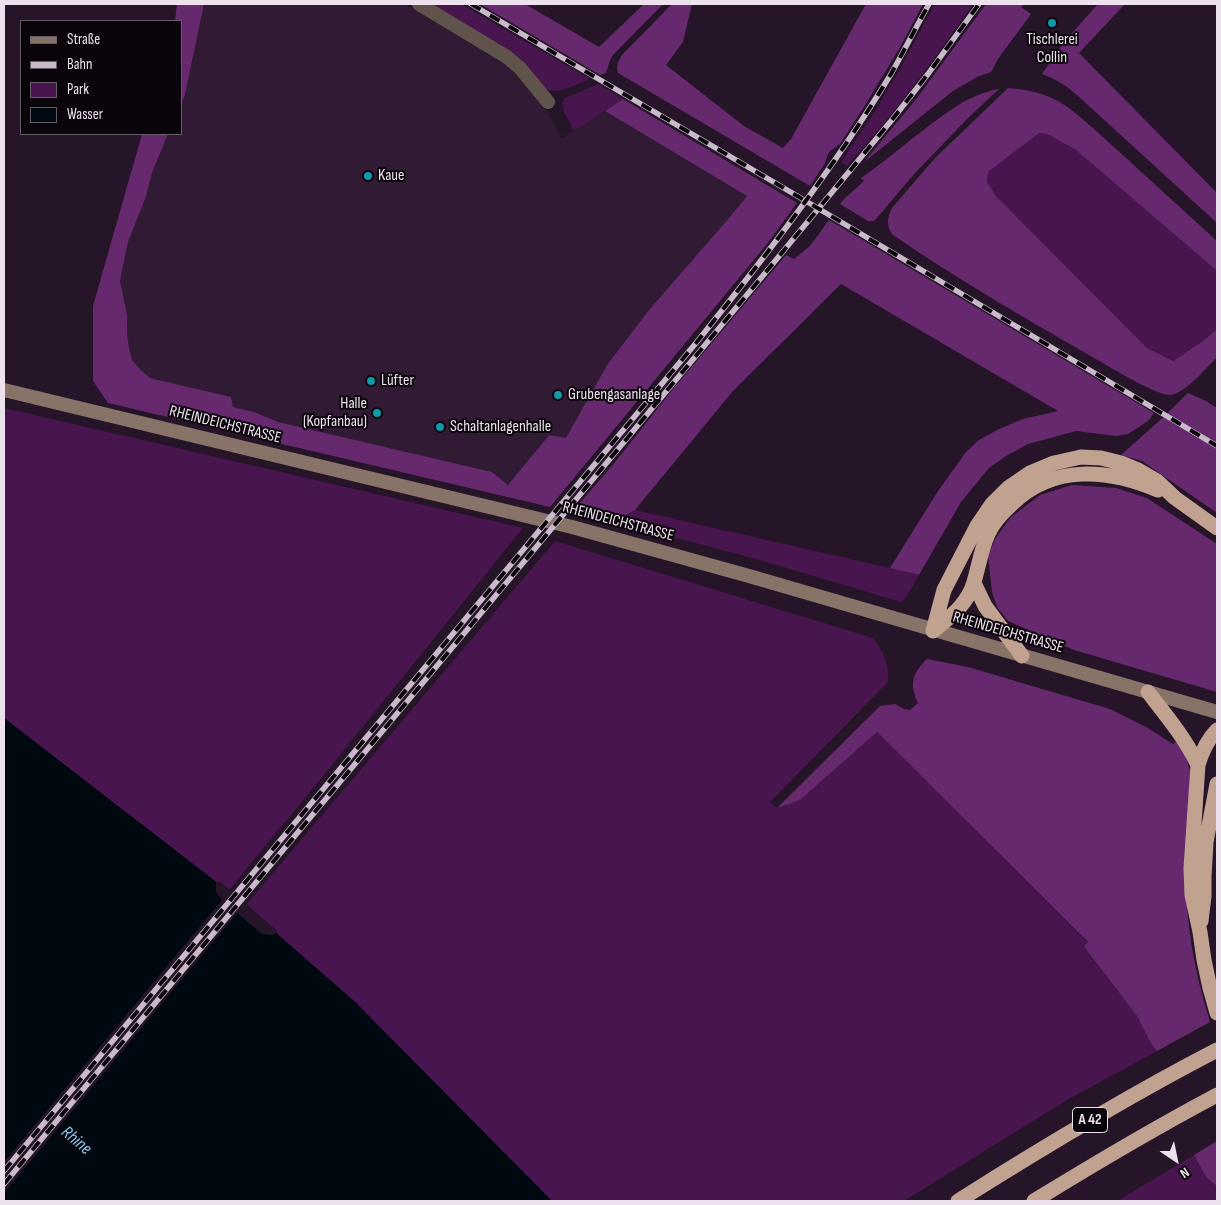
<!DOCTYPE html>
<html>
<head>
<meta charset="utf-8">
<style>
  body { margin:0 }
  #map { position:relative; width:1221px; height:1205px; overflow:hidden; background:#261428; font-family:"Sofia Sans Condensed",sans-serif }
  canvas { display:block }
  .frame { position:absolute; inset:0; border:5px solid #ede1ee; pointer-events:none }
  .legend { position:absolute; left:20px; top:20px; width:162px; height:115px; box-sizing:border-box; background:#0a040b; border:1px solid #655c66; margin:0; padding:6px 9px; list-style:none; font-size:15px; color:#ede1ee }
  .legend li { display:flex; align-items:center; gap:10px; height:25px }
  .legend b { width:25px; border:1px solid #655c66 }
  .north { position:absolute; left:1151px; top:1135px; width:50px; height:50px; -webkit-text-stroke:4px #0a040b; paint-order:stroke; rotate:146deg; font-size:14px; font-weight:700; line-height:20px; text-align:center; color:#ede1ee }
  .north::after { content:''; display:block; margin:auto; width:18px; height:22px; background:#ede1ee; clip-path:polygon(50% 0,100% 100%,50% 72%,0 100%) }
</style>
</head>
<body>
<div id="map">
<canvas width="1221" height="1205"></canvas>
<div class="frame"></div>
<ul class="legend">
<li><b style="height:6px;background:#877368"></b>Straße</li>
<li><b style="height:6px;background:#c8bac9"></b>Bahn</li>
<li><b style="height:14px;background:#49154f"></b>Park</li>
<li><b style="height:14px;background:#000910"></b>Wasser</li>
</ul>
<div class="north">N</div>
</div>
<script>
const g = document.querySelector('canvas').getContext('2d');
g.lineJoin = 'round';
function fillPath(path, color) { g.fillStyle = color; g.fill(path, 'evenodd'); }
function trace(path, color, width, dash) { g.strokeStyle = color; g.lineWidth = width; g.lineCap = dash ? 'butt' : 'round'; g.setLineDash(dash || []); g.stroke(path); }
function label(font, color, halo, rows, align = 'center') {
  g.font = font + ' "Sofia Sans Condensed",sans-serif'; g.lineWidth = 4; g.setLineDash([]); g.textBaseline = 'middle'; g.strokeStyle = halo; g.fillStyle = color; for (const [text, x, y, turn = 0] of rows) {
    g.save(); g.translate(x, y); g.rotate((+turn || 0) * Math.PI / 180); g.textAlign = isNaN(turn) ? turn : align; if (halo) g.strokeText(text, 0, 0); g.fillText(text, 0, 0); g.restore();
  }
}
fillPath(new Path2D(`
  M 204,4 L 406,4 L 508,66 L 536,97 L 552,120 L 562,138 L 605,111 L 747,196 L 729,218 L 649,310 L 607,365 L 566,439 L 549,435 L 508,485 L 492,472 L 278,422 L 254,412 L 233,407 L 230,397 L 150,378 L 141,370 L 132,360 L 129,348 L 120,281 L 128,242 L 153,170 L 162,145 L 168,134 L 181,134 L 181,104 L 185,95 Z`), '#311a33');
fillPath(new Path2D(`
  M 431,4 L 461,4 L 590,79 L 571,87 L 558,91 L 548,90 L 542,85 L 532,72 L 522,60 L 512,53 Z
  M 935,4 L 973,4 C 934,60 893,116 847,166 L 841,162 L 873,114 L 896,76 Z
  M 598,84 L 623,99 L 574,131 L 564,112 L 562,103 L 565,98 Z
  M 1039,132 L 1047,134 L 1076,150 L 1217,271 L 1217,329 L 1203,341 L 1173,361 L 1147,348 L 996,196 L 987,182 L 988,172 Z
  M 4,408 L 523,528 L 319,781 L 228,891 L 4,718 Z
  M 635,510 L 890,568 L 919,575 L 906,597 L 901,602 L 753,558 L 614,522 Z
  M 555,541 L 873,638 C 884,652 889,663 888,682 L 770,802 L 777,808 L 800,800 L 877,732 L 1088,943 L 1084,948 L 1137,1016 L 1149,1040 L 1157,1051 L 1067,1100 L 904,1201 L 552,1201 L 354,1001 L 245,906 Z
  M 1194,1155 L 1206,1176 L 1217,1186 L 1217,1201 L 1117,1201 Z`), '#49154f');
fillPath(new Path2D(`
  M 177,4 L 204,4 L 185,95 L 181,104 L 181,21 L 175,21 Z
  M 480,4 L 525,4 L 599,47 L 644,4 L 663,4 L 614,54 L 610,60 L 606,73 L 600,75 Z
  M 672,4 L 692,4 L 683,42 L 666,65 L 744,126 L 783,148 L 791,139 L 866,4 L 923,4 L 899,49 L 864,107 L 840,144 L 829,152 L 824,165 L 810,186 L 618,73 C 616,65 618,61 622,55 Z
  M 986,4 L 1024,4 L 1021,7 L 1031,14 L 998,59 L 991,72 L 979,76 L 953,91 L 864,162 L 917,98 Z
  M 1098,4 L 1125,4 L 1079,53 L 1217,193 L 1217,223 L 1078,96 C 1067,86 1056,79 1042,74 L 1064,42 Z
  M 1008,88 C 1024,89 1040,92 1056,100 C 1075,110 1098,133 1115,148 C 1149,179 1183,210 1217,241 L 1217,271 L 1076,150 L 1047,134 L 1039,133 L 988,172 L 987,182 L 996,196 L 1147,348 L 1173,361 L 1203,341 L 1217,329 L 1217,357 C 1206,368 1187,392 1171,395 C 1158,397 1103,363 1089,355 C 1023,317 957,279 893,235 C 886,227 887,218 892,208 L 935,158 Z
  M 999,89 L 968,118 L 915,173 L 876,219 L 874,221 L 868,221 L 840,204 L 844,199 L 864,181 L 861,178 C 879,165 896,152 913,138 C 940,118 965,95 999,89 Z
  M 623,99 L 797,203 L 767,244 L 550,507 L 108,403 L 93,381 L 93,306 L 142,134 L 168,134 L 153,170 L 145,199 L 128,242 L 120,281 L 127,315 L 127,333 L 129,348 L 132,360 L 141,370 L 150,378 L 231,397 L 233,407 L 254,412 L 278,422 L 492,472 L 508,485 L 549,435 L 566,438 L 607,365 L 649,310 L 729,218 L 747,196 L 605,111 Z
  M 829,220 L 1154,413 L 1148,421 L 1128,434 L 1116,436 L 1076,431 L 1028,444 L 1006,456 L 989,468 L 961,502 L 919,575 L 890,568 L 938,491 L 966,452 L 979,440 L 999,429 L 1023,419 L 1058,411 L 841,284 L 733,391 L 635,510 L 614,522 L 572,512 L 616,461 L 673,389 L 786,255 L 794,259 L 810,246 Z
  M 1188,393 L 1206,401 L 1217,408 L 1217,513 L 1142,461 L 1121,455 L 1159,421 Z
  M 1072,485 L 1116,488 L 1147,498 L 1217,544 L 1217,692 L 1074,650 L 1008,621 L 997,607 L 992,592 L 988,556 L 995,539 L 1011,517 L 1040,495 Z
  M 927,659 L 968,667 L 1110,709 L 1146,727 L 1173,744 L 1177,741 L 1186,756 L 1190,771 C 1189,805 1186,838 1186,871 C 1185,923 1195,973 1210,1022 L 1157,1051 L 1149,1040 L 1137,1016 L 1084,947 L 1088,942 L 877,732 L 800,800 L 777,808 L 880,706 L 895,704 L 904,709 L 910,710 L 918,703 C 909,685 912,673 927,659 Z
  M 1217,1141 L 1217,1186 L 1206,1177 L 1194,1155 Z`), '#66296d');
fillPath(new Path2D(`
  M 4,718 L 228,891 L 354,1001 L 552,1201 L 4,1201 Z`), '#000910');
fillPath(new Path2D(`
  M 216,882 L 220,882 L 229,889 L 277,931 L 277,933 L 272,935 L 262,934 L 237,913 L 4,1193 L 4,1162 L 222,900 L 216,892 Z`), '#261428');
trace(new Path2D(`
  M 419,4 L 507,57 L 520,68 L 548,102`), '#60534c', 14);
trace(new Path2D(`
  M 4,390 L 572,527 L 749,576 L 1217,712`), '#877368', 14);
trace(new Path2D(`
  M 974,583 L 985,606 L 1022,656
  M 933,631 L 944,590 L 977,526 L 992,504 L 1008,488 L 1030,473 L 1054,463 L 1081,457 L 1101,458 L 1121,463 L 1138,470 L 1157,481 L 1175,498 L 1217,528
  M 933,631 C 950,617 968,604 974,582 C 979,565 981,550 988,534 C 993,523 1002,513 1012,504 C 1053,464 1108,469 1158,490
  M 1148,692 C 1166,715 1185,738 1198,765
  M 1217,730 C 1207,740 1202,751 1198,765 L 1191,868 L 1192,895 L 1200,932 L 1204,960 L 1210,988 L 1217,1013
  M 1201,921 L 1204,896 L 1204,876 L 1206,842 L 1217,784
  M 958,1201 C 1042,1148 1128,1096 1217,1050
  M 1034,1201 C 1094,1164 1155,1128 1217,1095`), '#c1a190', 15);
const rail = new Path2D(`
  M 471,4 L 799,197 L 1217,446
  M 4,1171 L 696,343 C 766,256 833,169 891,74 C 904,51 916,27 929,4
  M 4,1184 L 761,278 L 891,121 L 928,74 L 979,4`);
trace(rail, '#c8bac9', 5.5);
trace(rail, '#0a040b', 4, [11]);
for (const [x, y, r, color] of [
  [1052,23,5,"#0f9aa8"],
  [368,176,5,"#0f9aa8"],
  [371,381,5,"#0f9aa8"],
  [558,395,5,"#0f9aa8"],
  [377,413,5,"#0f9aa8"],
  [440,427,5,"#0f9aa8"]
]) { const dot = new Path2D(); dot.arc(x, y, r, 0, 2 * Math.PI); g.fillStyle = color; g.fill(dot); trace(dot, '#0a040b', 2); }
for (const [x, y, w] of [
  [1090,1120,35]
]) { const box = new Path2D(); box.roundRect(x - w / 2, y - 12.5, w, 25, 4); g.fillStyle = '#0a040b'; g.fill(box); trace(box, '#ede1ee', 1); }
label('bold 15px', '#ede1ee', null, [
  ["A 42",1090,1120]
]);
label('16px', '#ede1ee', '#0a040b', [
  ["Tischlerei",1052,40,"center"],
  ["Collin",1052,58,"center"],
  ["Kaue",378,176],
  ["Lüfter",381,381],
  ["Grubengasanlage",568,395],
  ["Halle",367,404,"right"],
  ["(Kopfanbau)",367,422,"right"],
  ["Schaltanlagenhalle",450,427]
], 'left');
label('16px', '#ede1ee', '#0a040b', [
  ["RHEINDEICHSTRASSE",225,425,14],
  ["RHEINDEICHSTRASSE",618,522,15],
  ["RHEINDEICHSTRASSE",1008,633,16]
]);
label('italic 18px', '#80cbf3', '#0a040b', [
  ["Rhine",76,1141,40]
]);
</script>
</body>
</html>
